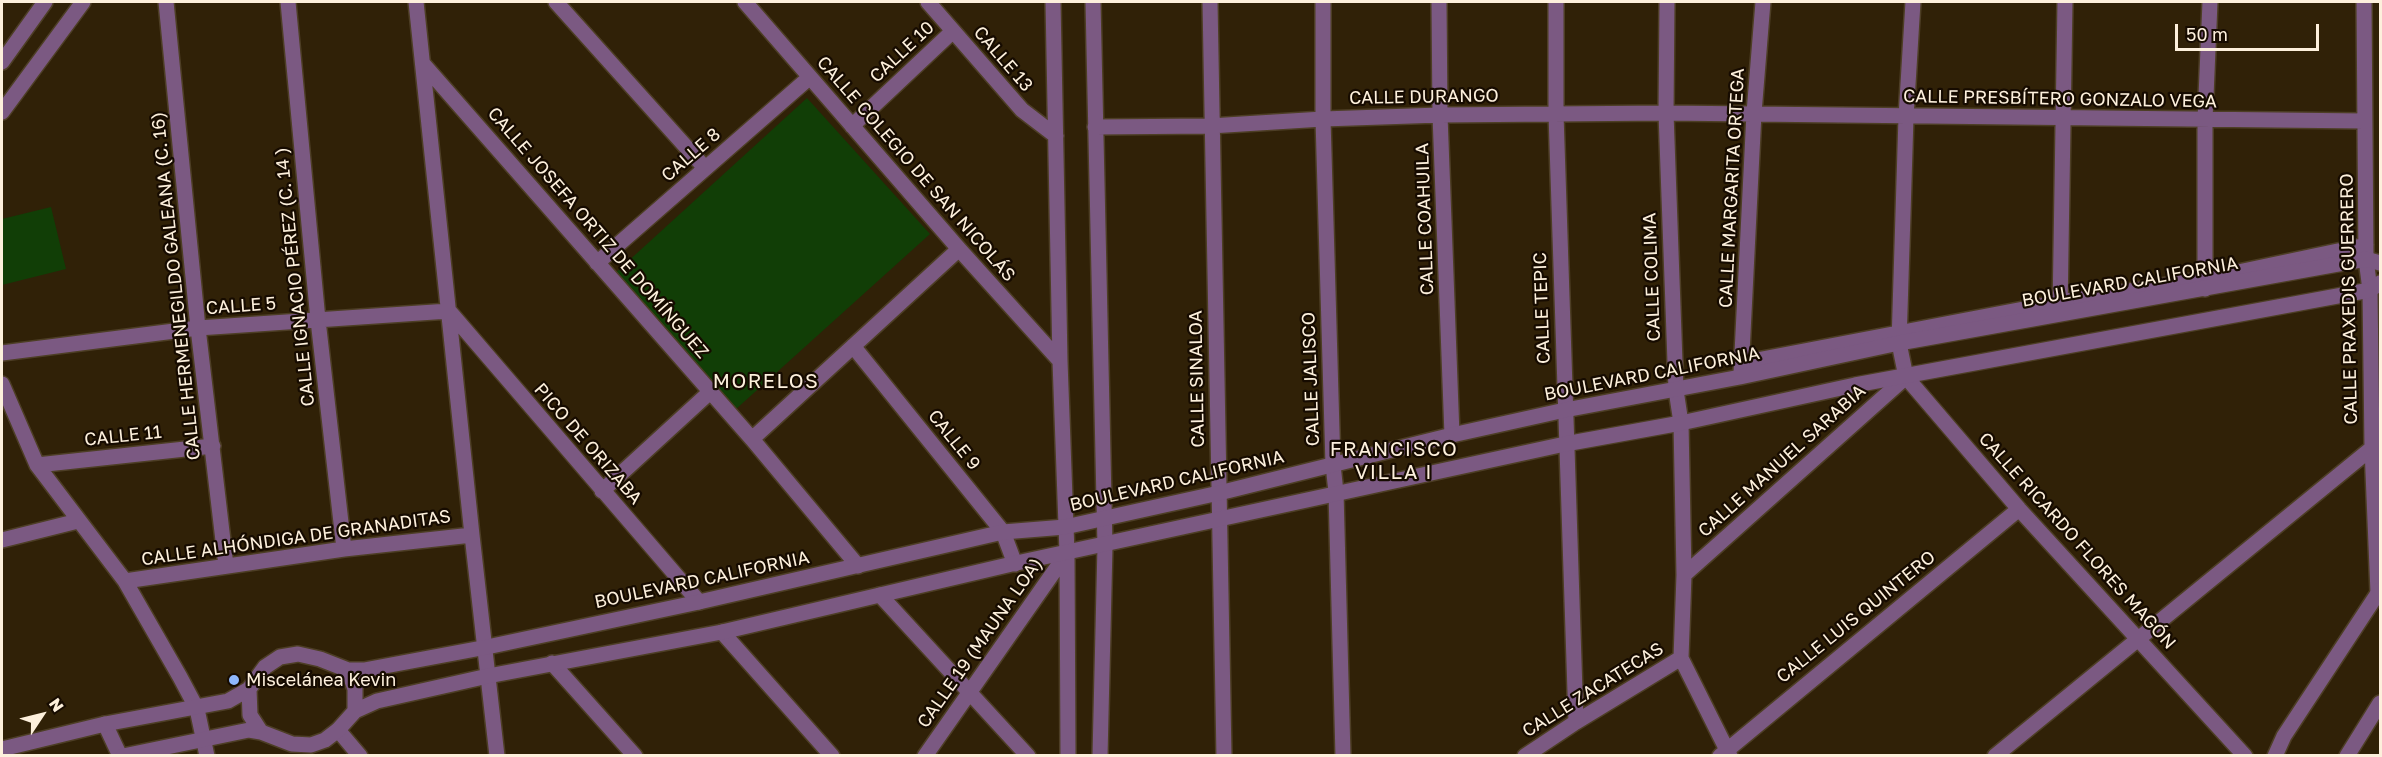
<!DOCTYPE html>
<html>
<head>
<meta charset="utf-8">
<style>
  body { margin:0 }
  #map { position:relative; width:2382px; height:757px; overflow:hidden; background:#302107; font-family:"Golos Text",sans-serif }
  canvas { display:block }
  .frame { position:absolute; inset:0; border:3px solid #fdf0dc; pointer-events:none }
  .north { position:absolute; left:12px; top:685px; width:60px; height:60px; -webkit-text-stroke:4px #160b00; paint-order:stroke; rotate:55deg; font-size:16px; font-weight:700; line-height:24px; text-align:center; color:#fdf0dc }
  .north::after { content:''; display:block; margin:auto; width:21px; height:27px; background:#fdf0dc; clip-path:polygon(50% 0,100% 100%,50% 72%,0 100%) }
  .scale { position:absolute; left:2175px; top:24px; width:144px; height:27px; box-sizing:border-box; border:3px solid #fdf0dc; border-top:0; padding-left:8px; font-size:18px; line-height:21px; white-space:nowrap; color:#fdf0dc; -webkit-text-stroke:4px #160b00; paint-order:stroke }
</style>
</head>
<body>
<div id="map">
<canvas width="2382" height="757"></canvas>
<div class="frame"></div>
<div class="north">N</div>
<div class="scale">50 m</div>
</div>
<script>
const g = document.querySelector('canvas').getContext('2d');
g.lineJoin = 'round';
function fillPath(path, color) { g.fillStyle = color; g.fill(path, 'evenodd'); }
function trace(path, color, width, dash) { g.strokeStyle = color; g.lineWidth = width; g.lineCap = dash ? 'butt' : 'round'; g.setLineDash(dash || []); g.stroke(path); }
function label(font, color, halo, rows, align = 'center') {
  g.font = font + ' "Golos Text",sans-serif'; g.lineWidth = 4.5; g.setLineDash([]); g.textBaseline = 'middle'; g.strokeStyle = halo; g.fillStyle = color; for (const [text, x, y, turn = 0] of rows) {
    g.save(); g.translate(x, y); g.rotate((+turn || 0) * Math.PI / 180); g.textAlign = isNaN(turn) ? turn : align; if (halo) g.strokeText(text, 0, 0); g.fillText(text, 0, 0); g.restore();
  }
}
fillPath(new Path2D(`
  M 807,98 L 930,234 L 735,410 L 613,275 Z
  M 51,207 L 66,269 L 2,285 L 2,219 Z`), '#113e06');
const minor = new Path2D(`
  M 166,2 L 198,328 L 226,566
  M 288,2 L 318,320 L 344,549
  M 416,2 L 472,535 L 497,756
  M 556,2 L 705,168
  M 745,2 L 959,249 L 1060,361
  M 928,2 L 1022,110 L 1056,136
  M 1053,2 L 1060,361 L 1067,553 L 1068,756
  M 1093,2 L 1105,546 L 1100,756
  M 1210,2 L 1224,756
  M 1323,2 L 1323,119 L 1333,465 L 1336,492 L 1343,756
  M 1439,2 L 1440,115 L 1452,435
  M 1556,2 L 1556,114 L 1576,722
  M 1667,2 L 1666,113 L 1676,390 L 1681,423 L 1684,575 L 1681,658 L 1730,756
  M 1913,2 L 1906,117 L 1899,343 L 1906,377 L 2019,509 L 2245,756
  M 2364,2 L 2366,259 L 2370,290 L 2372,448 L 2378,593 L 2380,595
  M 2,62 L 45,2
  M 424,65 L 752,439 L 858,566
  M 2,112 L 83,2
  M 852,126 L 953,31
  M 1095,127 L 1210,126 L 1323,119 L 1440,115 L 1666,113 L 2364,121
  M 597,263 L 810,77
  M 2205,289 L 2205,120 L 2210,2
  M 2060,311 L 2065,2
  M 853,346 L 1003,532 L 1015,564
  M 2,353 L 198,328 L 449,311 L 699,602
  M 1741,363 L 2060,302 L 2205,279 L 2366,245
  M 1741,373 L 1754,113 L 1763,2
  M 2,384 L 37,465 L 125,581 L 180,677 L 197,709 L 207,756
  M 752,439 L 959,249
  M 37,465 L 213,446
  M 602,491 L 710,392
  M 2,540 L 78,521
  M 1684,575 L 1906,377
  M 125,581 L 344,549 L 472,535
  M 880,595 L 1028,756
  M 722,632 L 832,756
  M 552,663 L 635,756
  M 105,724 L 120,756
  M 338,730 L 360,756
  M 925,756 L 1067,553
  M 1525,756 L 1576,722 L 1681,658
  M 1720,756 L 2019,509
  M 1995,756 L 2372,448`);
const tertiary = new Path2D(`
  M 348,670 L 355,689 L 355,711
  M 249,689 L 250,715 L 261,732
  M 2,749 L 105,724 L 228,701 L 249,689 L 265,667 L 280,657 L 298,654 L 320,659 L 348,670 L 364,670 L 487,647 L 699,602 L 1003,532 L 1065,527 L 1219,493 L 1452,435 L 1565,410 L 1740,377 L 1899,343 L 2366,259 L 2380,263
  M 123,756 L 249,730 L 261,732 L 292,744 L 311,745 L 325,740 L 338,730 L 355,711 L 377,701 L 488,676 L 722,632 L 1012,564 L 1565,444 L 1681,423 L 1855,385 L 2370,290 L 2380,283
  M 2275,756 L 2284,736 L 2380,590
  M 2347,756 L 2380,703`);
trace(minor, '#4d3e25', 18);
trace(tertiary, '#4d3e25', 18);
trace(minor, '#7b5982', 15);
trace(tertiary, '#7b5982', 15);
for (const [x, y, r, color] of [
  [234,680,6,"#8fb8fd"]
]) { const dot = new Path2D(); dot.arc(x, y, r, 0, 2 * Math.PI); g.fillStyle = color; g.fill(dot); trace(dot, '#160b00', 2); }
label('18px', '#fdf0dc', '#160b00', [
  ["CALLE 10",902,52,-43],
  ["CALLE 13",1003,59,49],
  ["CALLE DURANGO",1424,97,-1],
  ["CALLE PRESBÍTERO GONZALO VEGA",2060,99,1],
  ["CALLE 8",691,155,-41],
  ["CALLE COLEGIO DE SAN NICOLÁS",916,169,49],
  ["CALLE MARGARITA ORTEGA",1732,188,-87],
  ["CALLE COAHUILA",1425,219,-92],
  ["CALLE JOSEFA ORTIZ DE DOMÍNGUEZ",598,233,49],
  ["CALLE IGNACIO PÉREZ (C. 14 )",295,277,-96],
  ["CALLE COLIMA",1652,277,-92],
  ["BOULEVARD CALIFORNIA",2130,282,-10],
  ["CALLE HERMENEGILDO GALEANA (C. 16)",176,286,-96],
  ["CALLE PRAXEDIS GUERRERO",2349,299,-91],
  ["CALLE 5",241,306,-4],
  ["CALLE TEPIC",1542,308,-92],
  ["BOULEVARD CALIFORNIA",1652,374,-11],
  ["CALLE SINALOA",1197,379,-91],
  ["CALLE JALISCO",1311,379,-92],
  ["CALLE 11",123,436,-6],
  ["CALLE 9",954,440,51],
  ["PICO DE ORIZABA",588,444,49],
  ["CALLE MANUEL SARABIA",1782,461,-42],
  ["BOULEVARD CALIFORNIA",1177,481,-13],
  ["CALLE ALHÓNDIGA DE GRANADITAS",296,538,-8],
  ["CALLE RICARDO FLORES MAGÓN",2077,541,48],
  ["BOULEVARD CALIFORNIA",702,580,-12],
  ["CALLE LUIS QUINTERO",1856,617,-39],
  ["CALLE 19 (MAUNA LOA)",980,643,-55],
  ["CALLE ZACATECAS",1593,690,-32]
]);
label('18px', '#fdf0dc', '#160b00', [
  ["Miscelánea Kevin",246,680]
], 'left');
g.letterSpacing = '1.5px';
label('20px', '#fdf0dc', '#160b00', [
  ["MORELOS",766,382],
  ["FRANCISCO",1394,450],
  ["VILLA I",1394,473]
]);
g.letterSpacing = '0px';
</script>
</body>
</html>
